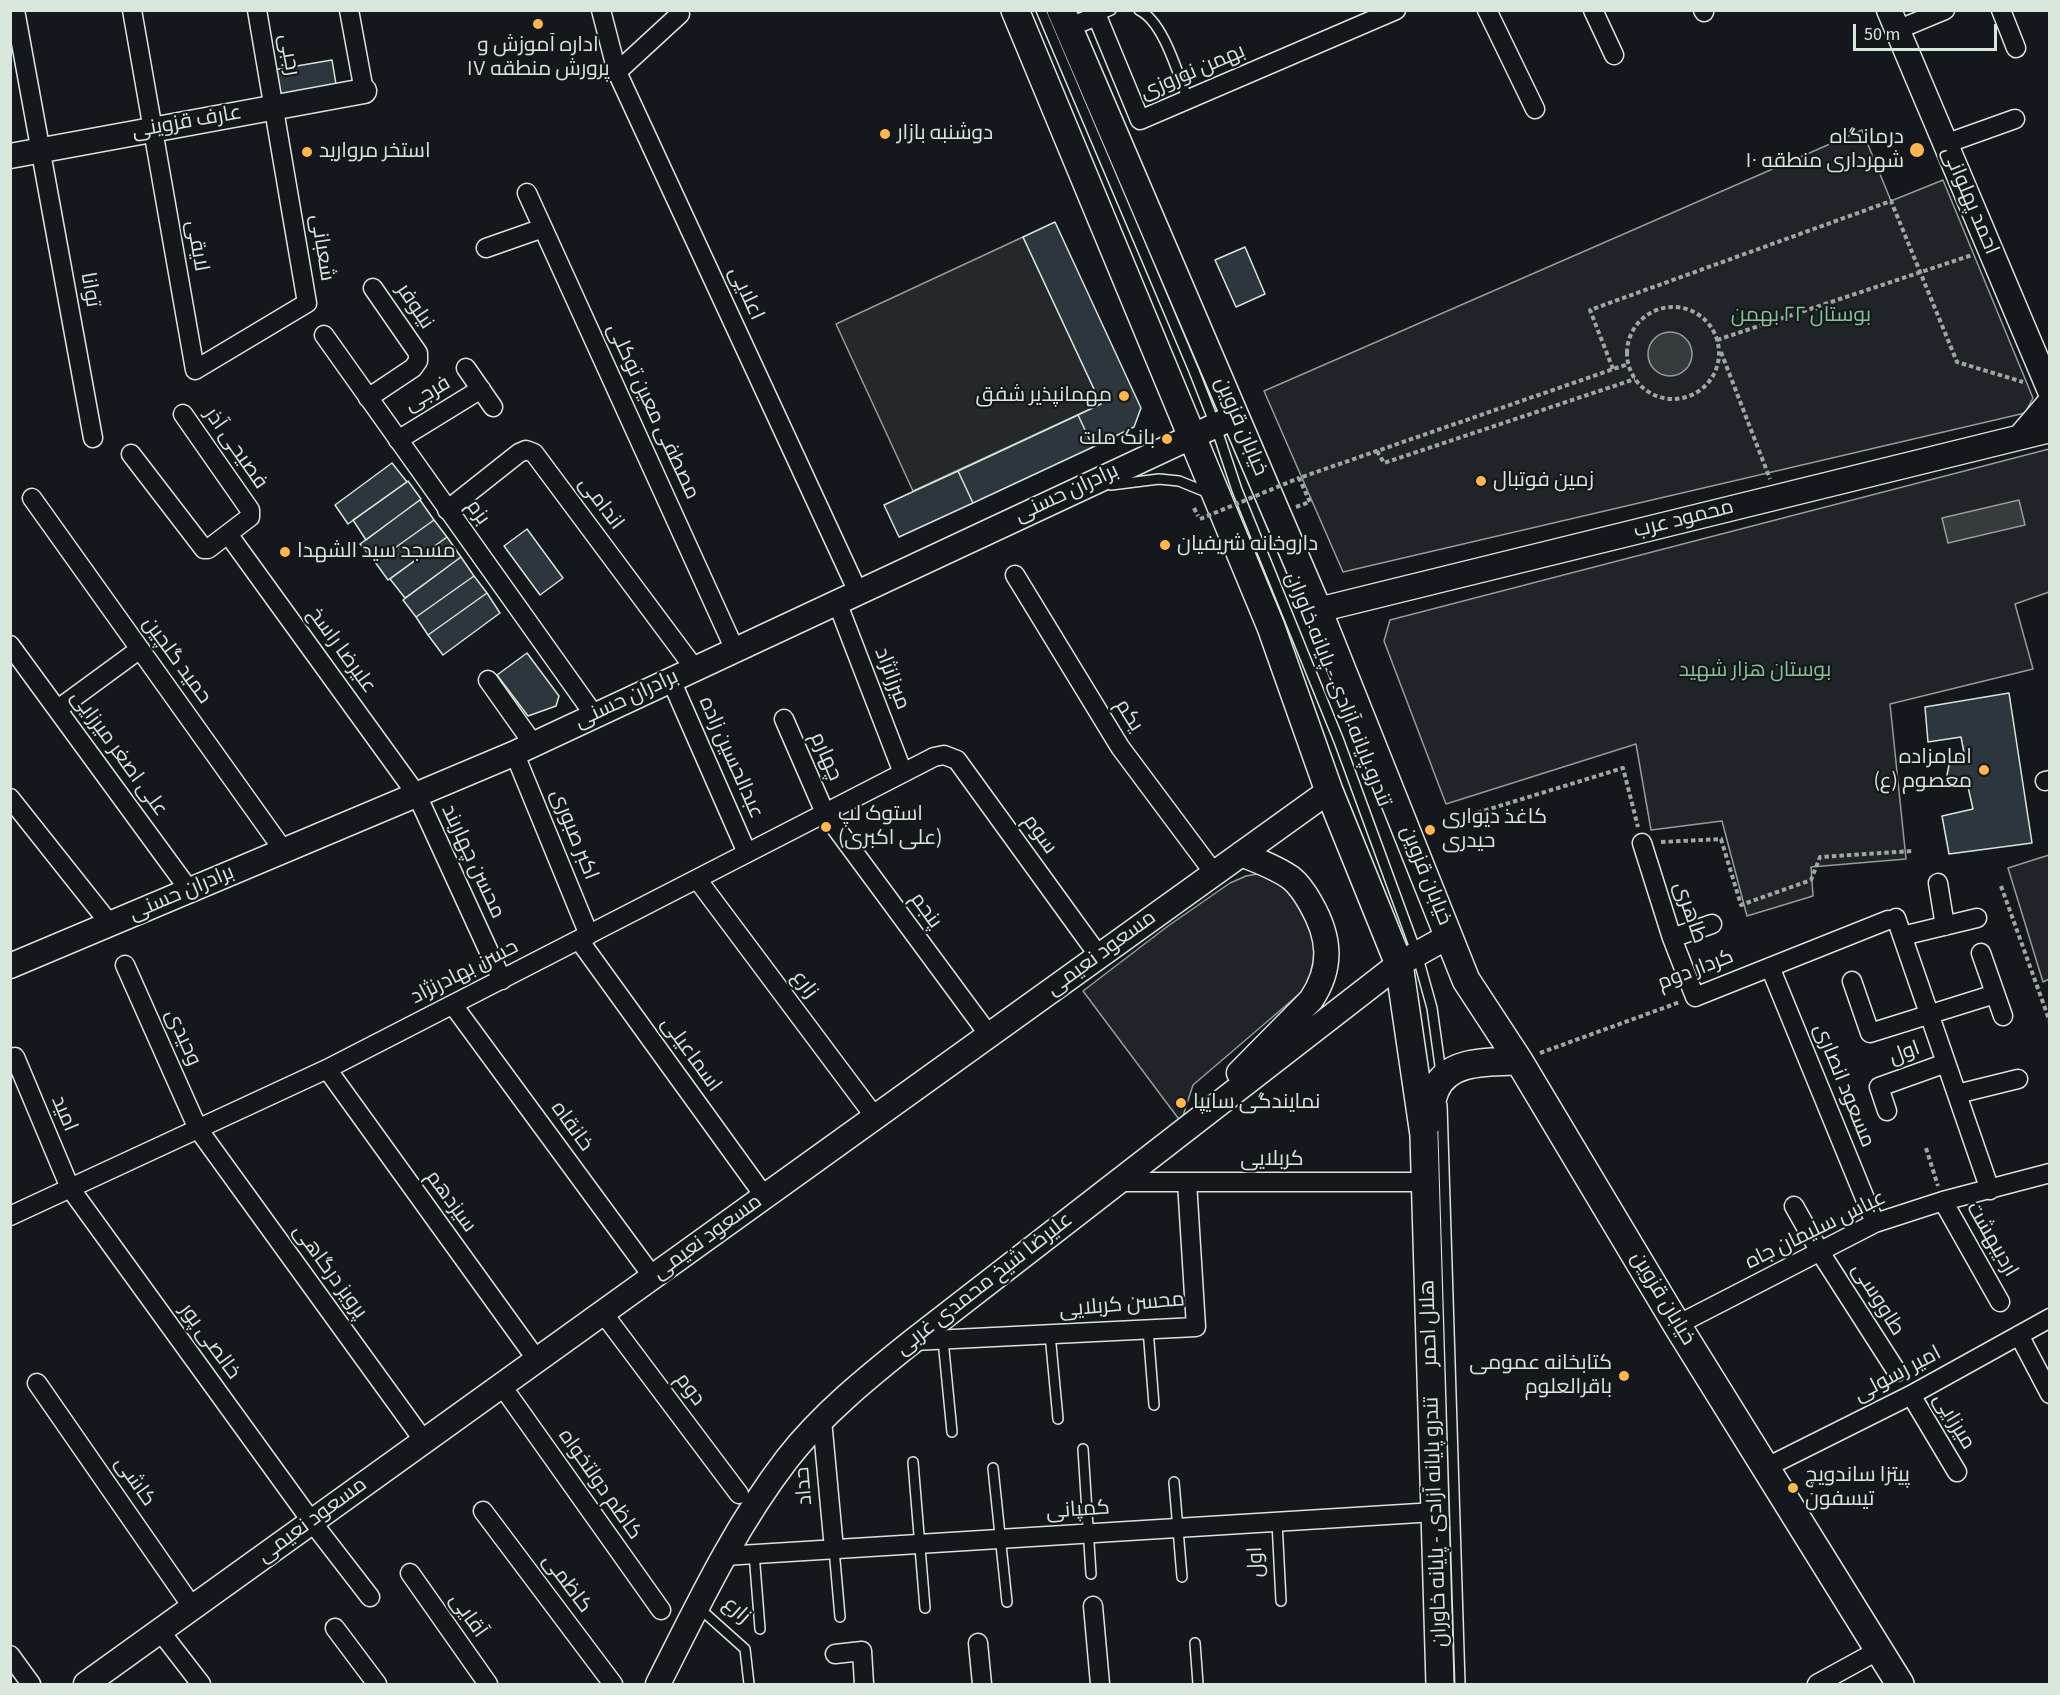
<!DOCTYPE html>
<html>
<head>
<meta charset="utf-8">
<style>
  body { margin:0 }
  #map { position:relative; width:2060px; height:1695px; overflow:hidden; background:#14181c; font-family:"Source Sans 3",sans-serif }
  canvas { display:block }
  .frame { position:absolute; inset:0; border:12px solid #d8e6dc; pointer-events:none }
  .scale { position:absolute; left:1853px; top:24px; width:144px; height:27px; box-sizing:border-box; border:3px solid #d8e6dc; border-top:0; padding-left:8px; font-size:18px; line-height:21px; white-space:nowrap; color:#d8e6dc; -webkit-text-stroke:4px #14181c; paint-order:stroke }
</style>
</head>
<body>
<div id="map">
<canvas width="2060" height="1695"></canvas>
<div class="frame"></div>
<div class="scale">50 m</div>
</div>
<script>
const g = document.querySelector('canvas').getContext('2d');
g.lineJoin = 'round';
function fillPath(path, color) { g.fillStyle = color; g.fill(path, 'evenodd'); }
function trace(path, color, width, dash) { g.strokeStyle = color; g.lineWidth = width; g.lineCap = dash ? 'butt' : 'round'; g.setLineDash(dash || []); g.stroke(path); }
function label(font, color, halo, rows, align = 'center') {
  g.font = font + ' "Source Sans 3",Cairo,sans-serif'; g.lineWidth = 4.5; g.setLineDash([]); g.textBaseline = 'middle'; g.strokeStyle = halo; g.fillStyle = color; for (const [text, x, y, turn = 0] of rows) {
    g.save(); g.translate(x, y); g.rotate((+turn || 0) * Math.PI / 180); g.textAlign = isNaN(turn) ? turn : align; if (halo) g.strokeText(text, 0, 0); g.fillText(text, 0, 0); g.restore();
  }
}
const green = new Path2D(`
  M 1862,130 L 1891,201 L 1943,180 L 2033,398 L 2025,413 L 1343,572 L 1264,391 Z
  M 2049,449 L 2049,592 L 2015,604 L 2033,669 L 1890,704 L 1906,859 L 1811,867 L 1813,896 L 1747,916 L 1722,821 L 1651,830 L 1636,744 L 1446,804 L 1384,641 L 1390,620 Z
  M 2049,855 L 2049,979 L 2043,982 L 2008,868 Z
  M 1263,873 L 1287,884 L 1320,940 L 1311,984 L 1193,1085 L 1181,1122 L 1083,991 L 1168,926 L 1230,883 L 1246,876 Z`);
fillPath(green, '#202428');
trace(green, '#939e99', 1.5);
const parking = new Path2D(`
  M 1023,237 L 1101,404 L 913,491 L 836,324 Z`);
fillPath(parking, '#24282b');
trace(parking, '#939e99', 1.5);
const water = new Path2D(`
  M1648 354a22 22 0 1 1 44 0a22 22 0 1 1-44 0Z
  M 2019,500 L 2025,525 L 1948,543 L 1942,518 Z`);
fillPath(water, '#363b3e');
trace(water, '#939e99', 1.5);
const building = new Path2D(`
  M 332,60 L 337,90 L 280,101 L 273,70 Z
  M 1055,222 L 1141,408 L 1134,427 L 1093,447 L 1078,415 L 1101,404 L 1023,237 Z
  M 1245,247 L 1265,294 L 1236,307 L 1215,260 Z
  M 1078,415 L 1093,447 L 973,503 L 958,471 Z
  M 392,463 L 407,482 L 348,524 L 335,505 Z
  M 958,471 L 973,503 L 899,537 L 884,505 Z
  M 408,481 L 421,499 L 366,540 L 353,520 Z
  M 420,500 L 434,520 L 375,562 L 360,544 Z
  M 434,520 L 447,537 L 388,580 L 375,562 Z
  M 527,529 L 563,578 L 540,595 L 504,546 Z
  M 447,537 L 461,557 L 405,598 L 390,579 Z
  M 461,557 L 474,576 L 416,617 L 403,600 Z
  M 474,576 L 487,593 L 428,635 L 416,617 Z
  M 487,593 L 500,613 L 443,655 L 428,635 Z
  M 527,653 L 559,696 L 556,706 L 528,716 L 497,675 Z
  M 2009,693 L 2032,843 L 1949,854 L 1942,816 L 1973,809 L 1968,787 L 1958,788 L 1949,783 L 1947,775 L 1949,765 L 1956,760 L 1965,758 L 1961,737 L 1928,742 L 1925,707 Z`);
fillPath(building, '#2c363c');
trace(building, '#d8e6dc', 1.5);
const lane = new Path2D(`
  M 1041,10 L 1194,371 L 1216,427 L 1237,490 L 1339,741 L 1417,954 L 1432,1008 L 1441,1073
  M 1139,10 C 1164,22 1178,75 1188,100
  M 1097,16 L 1111,10
  M 1111,485 L 1159,479 L 1179,481 L 1211,494
  M 1442,1105 L 1460,1684
  M 1148,1329 L 1154,1405
  M 1050,1334 L 1058,1419
  M 943,1340 L 952,1432
  M 1083,1449 L 1091,1574
  M 913,1462 L 925,1608
  M 993,1468 L 1007,1602
  M 1174,1482 L 1182,1577
  M 1277,1522 L 1281,1601
  M 834,1549 L 840,1617
  M 754,1553 L 760,1629
  M 698,1607 L 745,1649 L 749,1684
  M 1195,1643 L 1198,1684`);
const street = new Path2D(`
  M 15,10 L 93,438
  M 132,10 L 195,370 L 307,303 L 257,10
  M 349,10 L 364,91
  M 601,10 L 617,72 L 858,592
  M 1487,10 L 1535,109
  M 1593,10 L 1614,55
  M 1703,10 L 1704,12
  M 2001,10 L 2016,48
  M 1067,28 L 1097,16 L 1140,120 L 1396,10
  M 1897,30 L 1945,10
  M 617,72 L 680,14
  M 1945,144 L 2015,119
  M 527,193 L 735,650
  M 486,248 L 543,228
  M 324,335 L 595,716
  M 466,368 L 493,407
  M 368,398 L 413,368 L 418,361 L 418,353 L 373,288
  M 398,440 L 481,389
  M 131,454 L 204,549 L 208,549 L 250,517 L 250,510 L 183,414
  M 32,498 L 284,851
  M 447,510 L 519,453 L 526,450 L 534,453 L 695,669
  M 228,534 L 417,795 L 502,980
  M 1015,575 L 1120,747 L 1214,873
  M 837,602 L 903,773
  M 10,645 L 190,891
  M 488,680 L 534,745
  M 671,680 L 747,853
  M 58,709 L 140,649
  M 784,719 L 825,813 L 989,1035
  M 513,754 L 516,757 L 589,935
  M 2045,781 L 2050,780
  M 10,798 L 110,924
  M 1642,843 L 1672,938 L 1695,997 L 1888,920
  M 697,879 L 875,1117
  M 1938,883 L 1945,926
  M 1896,918 L 1990,1190
  M 1902,936 L 1977,918
  M 1672,938 L 1712,924
  M 579,940 L 765,1197
  M 1981,953 L 2003,1016
  M 125,965 L 198,1129 L 424,1441
  M 1770,967 L 1875,1223
  M 1852,981 L 1870,1033 L 1995,994
  M 453,1005 L 653,1277
  M 15,1057 L 70,1188 L 312,1522 L 370,1597
  M 327,1069 L 537,1360
  M 1957,1094 L 2018,1079
  M 1887,1111 L 1879,1087 L 1946,1063
  M 1118,1182 L 1426,1182
  M 1943,1201 L 2000,1302
  M 1794,1206 L 1820,1252 L 1897,1372
  M 10,1216 L 327,1069 L 934,757 L 944,755 L 957,760 L 1099,956
  M 603,1313 L 739,1494
  M 1677,1325 L 1875,1223 L 1943,1201 L 2050,1173
  M 2019,1335 L 2050,1394
  M 913,1341 L 1196,1327 L 1187,1182
  M 37,1383 L 193,1608
  M 502,1386 L 661,1610
  M 1911,1395 L 1957,1472
  M 822,1420 L 834,1549
  M 1765,1468 L 1911,1395 L 2050,1318
  M 483,1511 L 613,1684
  M 724,1556 L 1435,1512
  M 410,1573 L 488,1684
  M 1093,1606 L 1100,1684
  M 335,1628 L 377,1684
  M 160,1631 L 201,1684
  M 978,1643 L 982,1684
  M 835,1654 L 862,1651 L 864,1684
  M 10,1655 L 31,1684
  M 1817,1684 L 1879,1650`);
const secondary = new Path2D(`
  M 1889,10 L 2050,391
  M 10,156 L 364,91
  M 2020,437 L 2050,402
  M 1318,610 L 2050,430
  M 10,966 L 513,754 L 1236,416
  M 1239,1073 L 1311,1000 C 1333,967 1330,937 1311,904 C 1306,895 1300,885 1291,878 C 1276,867 1258,861 1241,854
  M 86,1684 L 1329,791
  M 658,1684 C 697,1607 734,1528 787,1459 C 822,1414 868,1377 913,1341 L 1399,964 L 1449,936`);
const primary = new Path2D(`
  M 1015,10 L 1271,627 L 1329,791 L 1399,964 L 1424,1135 L 1440,1684
  M 1061,10 L 1318,610 L 1466,980 L 1519,1061 L 1677,1325 L 1900,1684
  M 1427,1123 C 1429,1113 1431,1101 1435,1091 C 1447,1059 1491,1062 1519,1061`);
trace(lane, '#d8e6dc', 12);
trace(street, '#d8e6dc', 21);
trace(secondary, '#d8e6dc', 27);
trace(primary, '#d8e6dc', 30);
trace(new Path2D(`
  M1627 353a46 46 0 1 1 92 0a46 46 0 1 1-92 0Z
  M 1717,340 L 1972,255
  M 1721,352 L 1770,479
  M 1613,369 L 1590,310 L 1891,201 L 1957,362 L 2023,382
  M 1377,451 L 1384,463 L 1635,379
  M 1296,507 L 1310,502 L 1299,478 L 1628,364
  M 1194,508 L 1198,516
  M 1470,815 L 1623,768 L 1638,827
  M 1661,842 L 1721,839 L 1741,905 L 1811,880 L 1820,857 L 1913,851
  M 2001,886 L 2050,1022
  M 1540,1053 L 1680,1002
  M 1926,1148 L 1938,1186`), '#9da8a2', 4, [4.5, 3]);
trace(lane, '#14181c', 9);
trace(street, '#14181c', 18);
trace(secondary, '#14181c', 24);
trace(primary, '#14181c', 27);
trace(new Path2D(`
  M 1200,519 L 1299,478`), '#9da8a2', 4, [4.5, 3]);
for (const [x, y, r, color] of [
  [538,24,6,"#ffb74d"],
  [885,134,6,"#ffb74d"],
  [1917,150,8,"#ffb74d"],
  [307,152,6,"#ffb74d"],
  [1124,396,6,"#ffb74d"],
  [1167,439,6,"#ffb74d"],
  [1481,481,6,"#ffb74d"],
  [1165,545,6,"#ffb74d"],
  [285,552,6,"#ffb74d"],
  [1984,770,6,"#ffb74d"],
  [826,827,6,"#ffb74d"],
  [1430,830,6,"#ffb74d"],
  [1181,1103,6,"#ffb74d"],
  [1624,1376,6,"#ffb74d"],
  [1793,1488,6,"#ffb74d"]
]) { const dot = new Path2D(); dot.arc(x, y, r, 0, 2 * Math.PI); g.fillStyle = color; g.fill(dot); trace(dot, '#14181c', 2); }
label('21px', '#d8e6dc', '#14181c', [
  ["اداره آموزش و",538,46,"center"],
  ["پرورش منطقه ۱۷",538,70,"center"],
  ["دوشنبه بازار",897,134],
  ["درمانگاه",1904,138,"right"],
  ["شهرداری منطقه ۱۰",1904,162,"right"],
  ["استخر مروارید",319,152],
  ["مهمانپذیر شفق",1112,396,"right"],
  ["بانک ملت",1155,439,"right"],
  ["زمین فوتبال",1493,481],
  ["داروخانه شریفیان",1177,545],
  ["مسجد سید الشهدا",297,552],
  ["امامزاده",1972,758,"right"],
  ["معصوم (ع)",1972,782,"right"],
  ["استوک لپ",838,815],
  ["(علی اکبری)",838,839],
  ["کاغذ دیواری",1442,818],
  ["حیدری",1442,842],
  ["نمایندگی سایپا",1193,1103],
  ["کتابخانه عمومی",1612,1364,"right"],
  ["باقرالعلوم",1612,1388,"right"],
  ["پیتزا ساندویچ",1805,1476],
  ["تیسفون",1805,1500]
], 'left');
label('21px', '#d8e6dc', '#14181c', [
  ["رجبی",288,55,80],
  ["بهمن نوروزی",1193,73,-23],
  ["عارف قزوینی",187,123,-10],
  ["احمد پهلوانی",1969,201,67],
  ["لایقی",196,246,80],
  ["شعبانی",321,248,81],
  ["توانا",89,290,80],
  ["اعلایی",745,294,65],
  ["نیلوفر",414,307,56],
  ["فرجی",428,395,-31],
  ["مصطفی معین توکلی",652,412,65],
  ["خیابان قزوین",1240,427,67],
  ["فصیحی آذر",235,449,55],
  ["برادران حسنی",1067,494,-25],
  ["اندامی",600,504,53],
  ["بزم",477,513,54],
  ["محمود عرب",1684,520,-14],
  ["علیرضا راسخ",341,651,54],
  ["حمید گلچین",176,661,54],
  ["ميرزانژاد",891,679,69],
  ["تندرو پایانه آزادی - پایانه خاوران",1337,690,68],
  ["برادران حسنی",627,700,-25],
  ["یکم",1128,716,58],
  ["علی اصغر میرزایی",118,754,54],
  ["چهارم",825,757,66],
  ["عبدالحسین زاده",730,758,66],
  ["اکبر صبوری",573,835,68],
  ["سوم",1039,835,54],
  ["محسن چهاربند",472,862,65],
  ["خیابان قزوین",1425,876,68],
  ["برادران حسنی",182,894,-23],
  ["پنجم",925,911,54],
  ["طاهری",1689,913,71],
  ["مسعود نعیمی",1102,954,-36],
  ["کردار دوم",1696,971,-21],
  ["حسن بهادرنژاد",465,973,-27],
  ["زارع",804,985,53],
  ["وحیدی",182,1038,66],
  ["اول",1905,1054,-20],
  ["اسماعیلی",690,1055,54],
  ["مسعود انصاری",1843,1086,68],
  ["امید",63,1114,67],
  ["خانقاه",571,1127,54],
  ["کربلایی",1272,1160],
  ["سیزدهم",450,1202,54],
  ["عباس سلیمان جاه",1816,1231,-26],
  ["مسعود نعیمی",708,1238,-36],
  ["اردیبهشت",1991,1240,60],
  ["پرویز درگاهی",329,1272,54],
  ["علیرضا شیخ محمدی غربی",985,1285,-38],
  ["خیابان قزوین",1662,1299,59],
  ["طاووسی",1877,1300,58],
  ["محسن کربلایی",1122,1306,-5],
  ["هلال احمر",1430,1323,-92],
  ["خالصی پور",209,1342,54],
  ["امیر رسولی",1898,1375,-28],
  ["دوم",689,1390,53],
  ["میرزایی",1953,1422,59],
  ["کاشی",134,1482,55],
  ["کاظم دولتخواه",599,1485,55],
  ["حداد",805,1486,-95],
  ["کمپانی",1078,1511,-4],
  ["مسعود نعیمی",313,1521,-36],
  ["تندرو پایانه آزادی - پایانه خاوران",1437,1522,-92],
  ["اول",1257,1562,-92],
  ["کاظمی",566,1584,53],
  ["زارع",736,1611,42],
  ["آقایی",467,1616,55]
]);
label('21px', '#8ac095', '#14181c', [
  ["بوستان ۲۲ بهمن",1801,316],
  ["بوستان هزار شهید",1755,671]
]);
</script>
</body>
</html>
